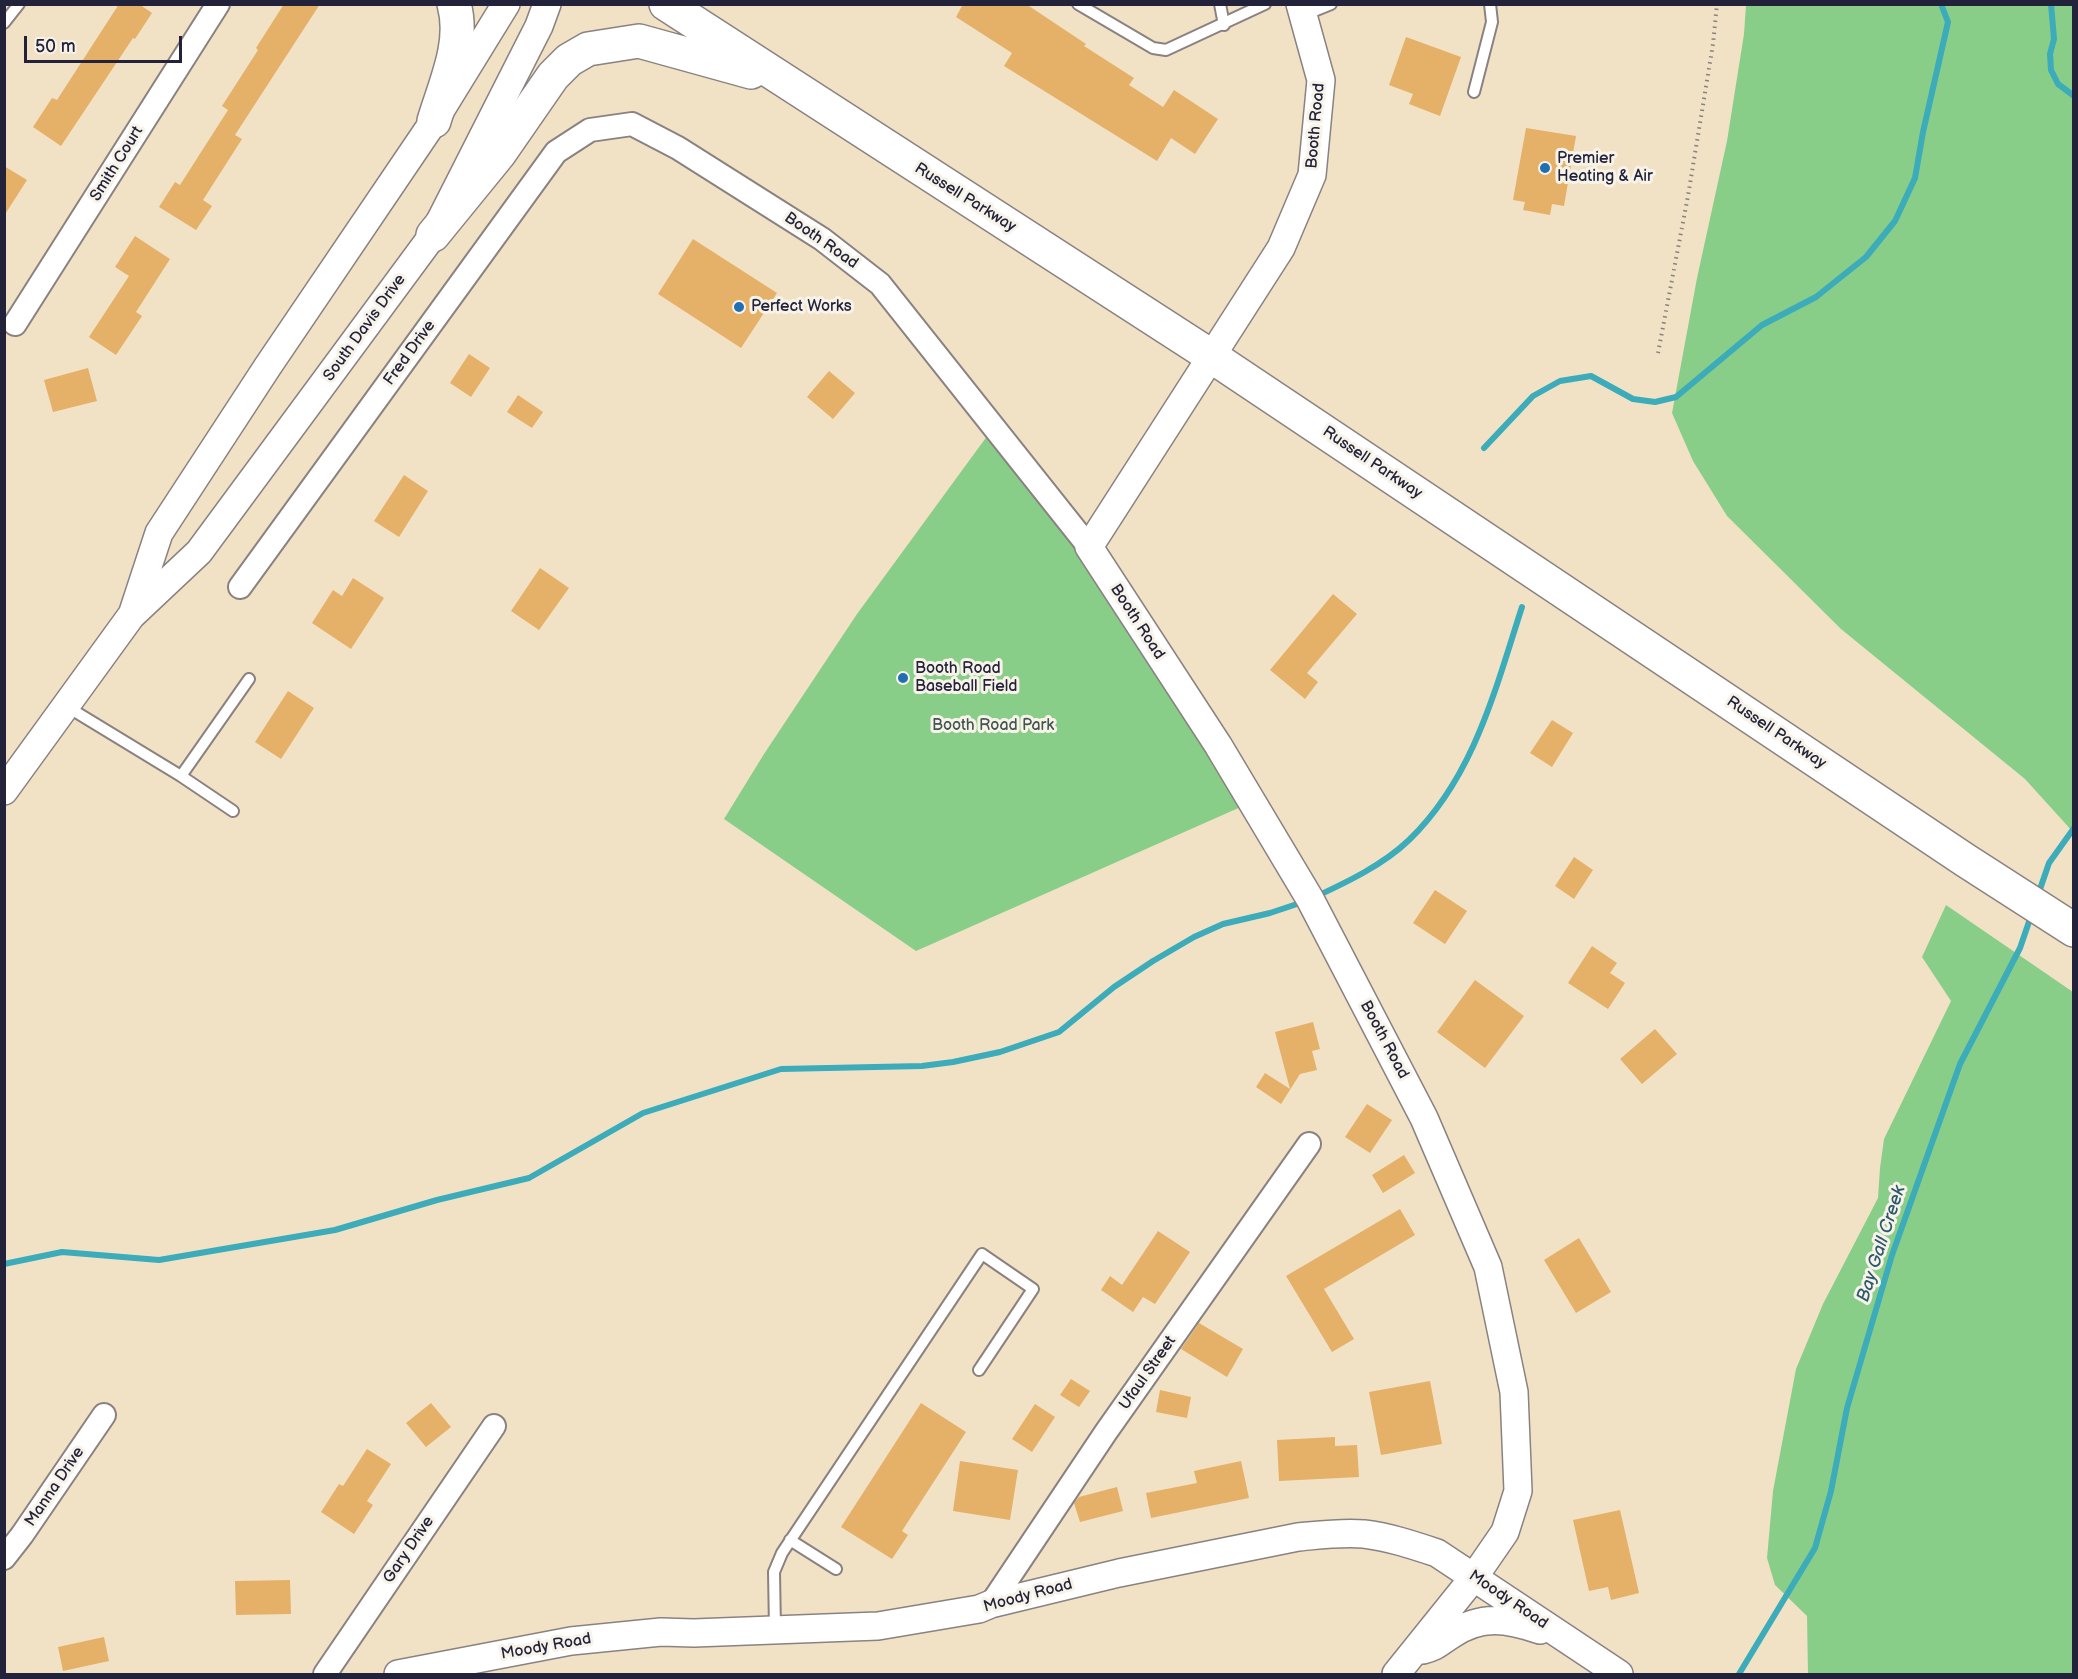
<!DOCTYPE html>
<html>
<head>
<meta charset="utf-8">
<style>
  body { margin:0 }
  #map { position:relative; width:2078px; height:1679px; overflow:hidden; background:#f1e2c6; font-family:"Balsamiq Sans",sans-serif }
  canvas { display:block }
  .frame { position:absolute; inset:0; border:6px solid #22223b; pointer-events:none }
  .scale { position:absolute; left:24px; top:36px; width:158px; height:27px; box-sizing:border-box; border:3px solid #22223b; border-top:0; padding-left:8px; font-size:18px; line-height:21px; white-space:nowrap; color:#22223b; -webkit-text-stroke:4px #f7f3e8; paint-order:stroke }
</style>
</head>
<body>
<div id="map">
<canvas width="2078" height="1679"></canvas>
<div class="frame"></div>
<div class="scale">50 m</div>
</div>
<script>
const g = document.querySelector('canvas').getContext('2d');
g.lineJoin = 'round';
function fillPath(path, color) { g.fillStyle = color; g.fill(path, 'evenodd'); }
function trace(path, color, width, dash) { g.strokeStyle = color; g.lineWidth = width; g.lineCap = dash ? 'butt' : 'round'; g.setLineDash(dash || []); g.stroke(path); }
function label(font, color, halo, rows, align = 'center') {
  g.font = font + ' "Balsamiq Sans",sans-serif'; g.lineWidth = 6; g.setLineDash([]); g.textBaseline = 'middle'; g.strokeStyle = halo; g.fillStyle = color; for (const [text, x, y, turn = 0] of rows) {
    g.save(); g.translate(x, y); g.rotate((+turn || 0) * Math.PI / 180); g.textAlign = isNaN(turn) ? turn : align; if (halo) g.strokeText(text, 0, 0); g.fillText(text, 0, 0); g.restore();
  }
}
fillPath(new Path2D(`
  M 1746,5 L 2073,5 L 2073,832 L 2025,779 L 1841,629 L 1727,516 L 1693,461 L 1672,413 L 1697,278 L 1727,141 L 1744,34 Z
  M 993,428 L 1252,802 L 916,951 L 724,819 L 764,754 L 857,614 Z
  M 1946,905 L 2073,992 L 2073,1674 L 1808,1674 L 1807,1616 L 1775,1585 L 1767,1558 L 1773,1491 L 1796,1369 L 1823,1304 L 1878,1198 L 1880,1168 L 1884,1139 L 1951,1001 L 1922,957 Z`), '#89ce88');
trace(new Path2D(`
  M 2051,4 L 2054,39 L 2050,54 L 2051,70 L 2058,84 L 2074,96
  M 1484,448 L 1533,396 L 1560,381 L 1591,376 L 1633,399 L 1655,402 L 1676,397 L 1762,325 L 1816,297 L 1866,257 L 1895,221 L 1915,178 L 1923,132 L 1948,22 L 1941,4
  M 2038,895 L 2049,863 L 2074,828
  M 1315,897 C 1347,882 1383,865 1409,840 C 1474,777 1495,690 1522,607
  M 4,1264 L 62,1252 L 159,1260 L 335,1230 L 437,1200 L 529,1178 L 643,1113 L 781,1069 L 922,1066 L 953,1062 L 1000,1052 L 1059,1032 L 1114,987 L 1153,961 L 1194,937 L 1223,924 L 1270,913 L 1300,903
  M 1739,1674 L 1815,1548 L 1831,1491 L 1847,1408 L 1892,1255 L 1960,1064 L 2020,948 L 2032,913`), '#3cabba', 6);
fillPath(new Path2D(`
  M 119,4 L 139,4 L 152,13 L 135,39 L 133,38 L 61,146 L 33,127 L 52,98 L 57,100 Z
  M 284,4 L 320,4 L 235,135 L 242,139 L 203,200 L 212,206 L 196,230 L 159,207 L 175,182 L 180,185 L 228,110 L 222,106 L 258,50 L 256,48 Z
  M 963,4 L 1026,4 L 1086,44 L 1084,46 L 1134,78 L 1129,85 L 1163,107 L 1174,90 L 1218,119 L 1195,154 L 1171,138 L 1157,161 L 1004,66 L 1012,53 L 956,17 Z
  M 1406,37 L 1461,57 L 1440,116 L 1409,104 L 1413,94 L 1389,85 Z
  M 1526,128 L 1576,136 L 1564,206 L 1552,204 L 1550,215 L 1523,210 L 1525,202 L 1513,200 Z
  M 4,166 L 27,180 L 4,216 Z
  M 135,236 L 170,259 L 136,312 L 142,316 L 116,355 L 89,337 L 129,276 L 115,267 Z
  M 693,239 L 777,293 L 741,348 L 658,294 Z
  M 469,354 L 490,368 L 471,397 L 450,383 Z
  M 88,368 L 97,401 L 53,412 L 44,380 Z
  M 829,371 L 855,393 L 833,419 L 807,397 Z
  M 518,395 L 543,412 L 532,428 L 507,412 Z
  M 404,475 L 428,491 L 399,537 L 374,521 Z
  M 540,568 L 569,588 L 539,630 L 511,611 Z
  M 353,578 L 384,598 L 351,649 L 312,623 L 333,590 L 342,596 Z
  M 1333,594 L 1357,614 L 1307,673 L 1318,682 L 1305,699 L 1270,670 Z
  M 288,691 L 314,708 L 281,759 L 255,742 Z
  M 1552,720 L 1573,733 L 1552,767 L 1530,753 Z
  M 1574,857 L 1593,870 L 1574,899 L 1555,886 Z
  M 1435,890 L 1467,911 L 1445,944 L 1413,923 Z
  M 1592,946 L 1617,963 L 1610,973 L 1625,983 L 1608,1009 L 1568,983 Z
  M 1475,980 L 1524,1016 L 1485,1068 L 1437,1032 Z
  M 1313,1022 L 1320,1049 L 1312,1051 L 1317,1070 L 1300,1074 L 1281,1104 L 1256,1087 L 1265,1073 L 1290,1089 L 1275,1032 Z
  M 1655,1029 L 1677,1054 L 1642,1084 L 1620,1059 Z
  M 1367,1104 L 1392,1120 L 1370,1153 L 1345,1137 Z
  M 1404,1155 L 1415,1173 L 1383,1193 L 1372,1175 Z
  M 1400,1209 L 1415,1235 L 1324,1289 L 1354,1339 L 1332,1352 L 1286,1276 Z
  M 1158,1231 L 1190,1252 L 1155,1304 L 1143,1297 L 1133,1312 L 1101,1290 L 1110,1276 L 1122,1285 Z
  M 1579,1238 L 1611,1292 L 1576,1313 L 1544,1260 Z
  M 1199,1323 L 1243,1349 L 1227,1377 L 1181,1349 Z
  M 1071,1379 L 1090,1391 L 1079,1407 L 1060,1395 Z
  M 1430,1381 L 1442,1444 L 1381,1455 L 1369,1392 Z
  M 1160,1390 L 1191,1397 L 1187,1418 L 1156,1412 Z
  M 431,1403 L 451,1427 L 426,1447 L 406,1423 Z
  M 921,1403 L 966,1432 L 902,1531 L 908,1535 L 892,1559 L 841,1527 Z
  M 1035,1404 L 1055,1417 L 1032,1452 L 1012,1439 Z
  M 1335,1437 L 1335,1446 L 1357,1445 L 1359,1477 L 1279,1481 L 1277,1440 Z
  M 367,1449 L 391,1464 L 367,1501 L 373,1505 L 354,1534 L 321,1512 L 339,1484 L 343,1486 Z
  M 960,1461 L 1018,1470 L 1010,1520 L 953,1511 Z
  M 1241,1461 L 1249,1498 L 1151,1518 L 1146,1493 L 1197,1483 L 1194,1471 Z
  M 1117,1487 L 1123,1511 L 1080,1522 L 1074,1503 L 1079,1497 Z
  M 1620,1510 L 1639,1593 L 1611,1600 L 1608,1587 L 1589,1591 L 1573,1520 Z
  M 290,1580 L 291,1614 L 236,1615 L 235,1581 Z
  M 104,1637 L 109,1661 L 63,1671 L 58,1647 Z`), '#e5b068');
const service = new Path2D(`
  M 1078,4 L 1153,48 L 1166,50 L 1265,4
  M 1220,4 L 1224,25
  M 1304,15 L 1331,4
  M 4,23 L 19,4
  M 1474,92 L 1492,22 L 1490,4
  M 66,706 L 181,776 L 249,679
  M 181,776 L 233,811
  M 790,1540 L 836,1569
  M 775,1629 L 774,1572 L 782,1553 L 982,1254 L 1033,1289 L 979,1370`);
const minor = new Path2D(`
  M 15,324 L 218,4
  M 240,587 L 556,152 L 590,130 L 632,124 L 678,148 L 822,239 L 880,284 L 1089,547
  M 4,1558 L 22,1535 L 104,1415
  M 991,1604 L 1106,1432 L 1309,1144
  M 325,1674 L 494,1426`);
const tertiary = new Path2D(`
  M 1300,4 L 1321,80 L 1312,175 L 1281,248 L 1089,547 L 1218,745 L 1310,899 L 1424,1118 L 1488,1267 L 1514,1392 L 1518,1491 L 1505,1532 L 1474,1577 L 1396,1674
  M 133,612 L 159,533 L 268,366 L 434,121 L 506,4
  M 4,791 L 131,616 L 199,552 L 433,235 L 539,26 L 547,4
  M 1423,1650 C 1438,1646 1438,1643 1451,1635 C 1481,1614 1508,1619 1540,1630
  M 398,1674 L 571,1641 L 661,1632 L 694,1633 L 878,1626 L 979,1609 L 991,1604 L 1119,1573 L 1298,1537 C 1320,1535 1342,1532 1364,1534 C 1389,1537 1413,1545 1437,1553 L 1619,1674`);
const primary = new Path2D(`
  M 666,4 L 1211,356 L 1965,860 L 2074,930
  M 434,121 C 445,84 465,43 454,4
  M 433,235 L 499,154 L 553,76 L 569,60 L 588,49 L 639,41 L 751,72`);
trace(service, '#8a8280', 14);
trace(minor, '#8a8280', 26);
trace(tertiary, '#8a8280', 30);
trace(primary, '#8a8280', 36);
trace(new Path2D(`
  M 1658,353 L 1688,196 L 1713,44 L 1717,4`), '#8a8280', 4, [1.5, 4.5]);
trace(service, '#fff', 10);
trace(minor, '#fff', 22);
trace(tertiary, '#fff', 27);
trace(primary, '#fff', 33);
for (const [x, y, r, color] of [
  [1545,168,6,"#1f6fb2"],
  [739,307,6,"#1f6fb2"],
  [903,678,6,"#1f6fb2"]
]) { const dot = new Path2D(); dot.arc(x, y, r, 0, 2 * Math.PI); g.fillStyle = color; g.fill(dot); trace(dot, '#f7f3e8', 2); }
label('16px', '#22223b', '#f7f3e8', [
  ["Booth Road",1316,126,-85],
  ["Smith Court",117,164,-58],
  ["Russell Parkway",965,198,32],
  ["Booth Road",821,241,35],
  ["South Davis Drive",365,328,-54],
  ["Fred Drive",410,353,-54],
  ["Russell Parkway",1372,463,34],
  ["Booth Road",1137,622,57],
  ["Russell Parkway",1776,733,34],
  ["Booth Road",1384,1040,62],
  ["Ufaul Street",1148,1373,-55],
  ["Manna Drive",55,1487,-56],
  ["Gary Drive",409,1550,-56],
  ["Moody Road",1028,1596,-15],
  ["Moody Road",1508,1600,34],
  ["Moody Road",546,1647,-10]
]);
label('16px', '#22223b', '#f7f3e8', [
  ["Premier",1557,159],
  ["Heating & Air",1557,177],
  ["Perfect Works",751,307],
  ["Booth Road",915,669],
  ["Baseball Field",915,687]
], 'left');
label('16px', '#415652', '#f7f3e8', [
  ["Booth Road Park",993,726]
]);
label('italic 18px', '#2c596e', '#f7f3e8', [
  ["Bay Gall Creek",1882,1244,-72]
]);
</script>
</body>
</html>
